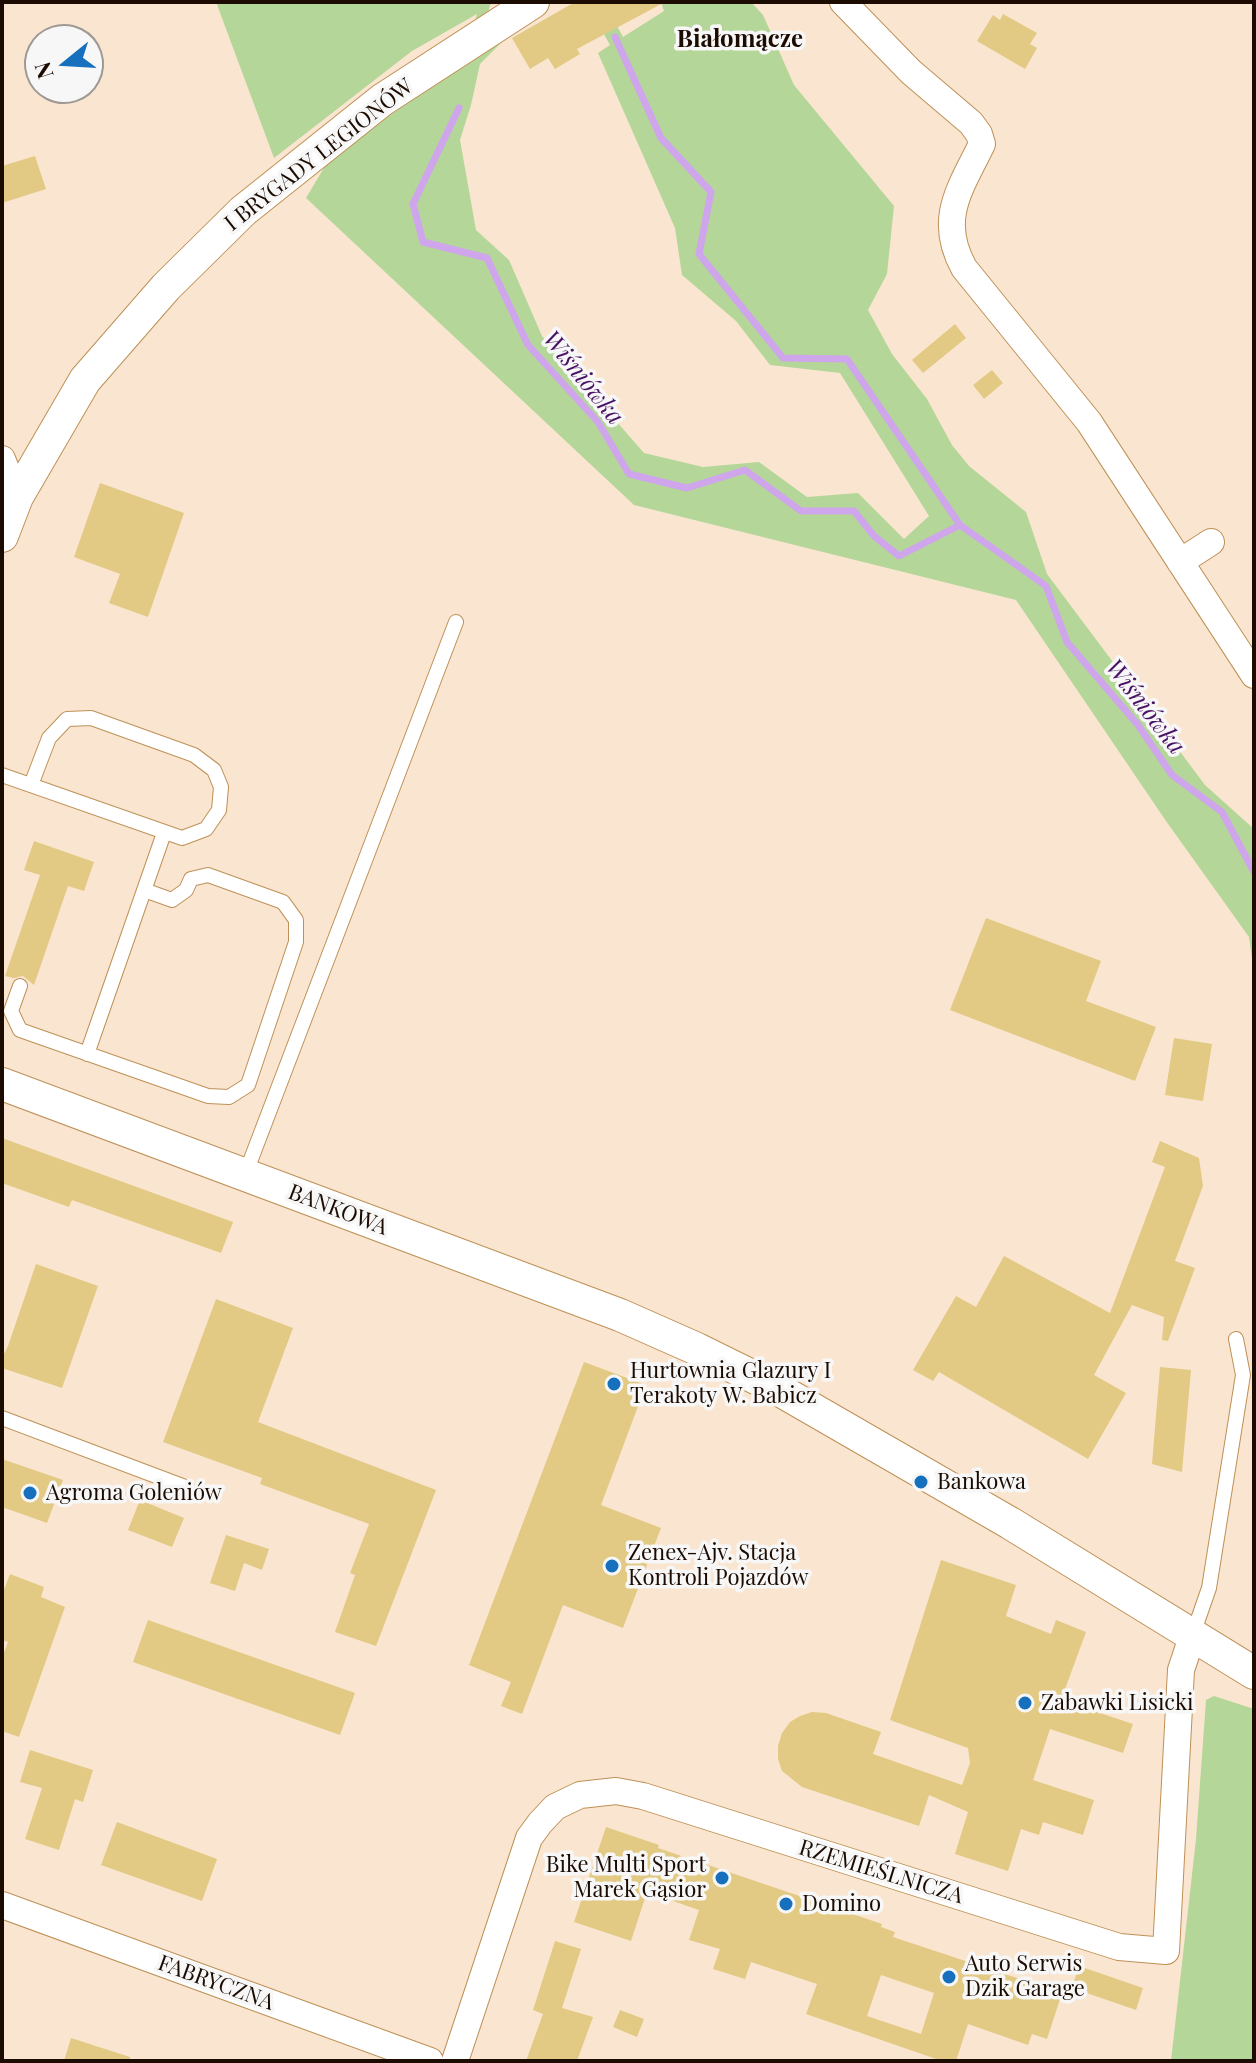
<!DOCTYPE html>
<html>
<head>
<meta charset="utf-8">
<style>
  body { margin:0 }
  #map { position:relative; width:1256px; height:2063px; overflow:hidden; background:#fae6d0; font-family:"Playfair Display",serif }
  canvas { display:block }
  .frame { position:absolute; inset:0; border:4px solid #1c0b00; pointer-events:none }
  .north { position:absolute; left:24px; top:24px; width:80px; height:80px; box-sizing:border-box; background:#f7f7f7; border:2px solid #9f9994; border-radius:50%; rotate:252deg; font-size:22px; font-weight:700; line-height:32px; text-align:center; color:#1c0b00 }
  .north::after { content:''; display:block; margin:auto; width:28px; height:36px; background:#1770bd; clip-path:polygon(50% 0,100% 100%,50% 72%,0 100%) }
</style>
</head>
<body>
<div id="map">
<canvas width="1256" height="2063"></canvas>
<div class="frame"></div>
<div class="north">N</div>
</div>
<script>
const g = document.querySelector('canvas').getContext('2d');
g.lineJoin = 'round';
function fillPath(path, color) { g.fillStyle = color; g.fill(path, 'evenodd'); }
function trace(path, color, width, dash) { g.strokeStyle = color; g.lineWidth = width; g.lineCap = dash ? 'butt' : 'round'; g.setLineDash(dash || []); g.stroke(path); }
function label(font, color, halo, rows, align = 'center') {
  g.font = font + ' "Playfair Display",serif'; g.lineWidth = 7; g.setLineDash([]); g.textBaseline = 'middle'; g.strokeStyle = halo; g.fillStyle = color; for (const [text, x, y, turn = 0] of rows) {
    g.save(); g.translate(x, y); g.rotate((+turn || 0) * Math.PI / 180); g.textAlign = isNaN(turn) ? turn : align; if (halo) g.strokeText(text, 0, 0); g.fillText(text, 0, 0); g.restore();
  }
}
fillPath(new Path2D(`
  M 216,2 L 495,2 L 490,5 L 477,56 L 501,43 L 480,64 L 471,105 L 460,140 L 476,230 L 509,260 L 542,336 L 644,453 L 703,467 L 759,462 L 807,497 L 858,493 L 904,539 L 929,516 L 840,373 L 770,365 L 736,321 L 682,275 L 675,228 L 598,53 L 610,45 L 586,2 L 604,2 L 623,37 L 664,11 L 661,2 L 751,2 L 763,15 L 794,85 L 894,206 L 887,274 L 868,310 L 892,354 L 927,399 L 952,445 L 969,466 L 1026,512 L 1047,574 L 1205,785 L 1254,829 L 1254,973 L 1249,937 L 1166,821 L 1016,600 L 634,505 L 306,198 L 331,156 L 464,64 L 477,14 L 412,51 L 274,158 Z
  M 1214,1696 L 1254,1709 L 1254,2061 L 1171,2061 L 1196,1839 L 1206,1700 Z`), '#b5d699');
trace(new Path2D(`
  M 615,37 L 661,138 L 711,192 L 699,254 L 783,358 L 847,359 L 960,525
  M 459,108 L 413,204 L 423,242 L 487,258 L 528,345 L 598,422 L 629,474 L 687,488 L 745,470 L 801,511 L 854,511 L 874,536 L 899,556 L 960,525 L 1046,586 L 1067,642 L 1138,725 L 1172,775 L 1222,812 L 1254,872`), '#cfa5ec', 7);
fillPath(new Path2D(`
  M 575,2 L 665,2 L 577,49 L 580,54 L 555,69 L 548,58 L 530,69 L 512,38 Z
  M 1003,14 L 1037,33 L 1030,44 L 1037,48 L 1025,69 L 977,41 L 993,15 L 1000,20 Z
  M 35,156 L 46,189 L 2,203 L 2,166 Z
  M 955,324 L 966,338 L 923,373 L 912,360 Z
  M 992,370 L 1003,383 L 984,399 L 973,385 Z
  M 100,483 L 184,513 L 148,617 L 109,603 L 120,574 L 74,557 Z
  M 34,841 L 94,862 L 84,891 L 68,886 L 34,985 L 23,976 L 14,978 L 5,976 L 40,875 L 24,870 Z
  M 986,918 L 1101,961 L 1086,1001 L 1156,1027 L 1135,1081 L 950,1010 Z
  M 1174,1038 L 1212,1044 L 1203,1101 L 1165,1095 Z
  M 2,1138 L 233,1222 L 221,1253 L 72,1200 L 69,1207 L 2,1183 Z
  M 1160,1141 L 1199,1158 L 1203,1186 L 1175,1261 L 1195,1268 L 1168,1341 L 1162,1340 L 1164,1317 L 1132,1305 L 1094,1375 L 1126,1393 L 1088,1459 L 939,1372 L 933,1381 L 913,1370 L 956,1296 L 976,1307 L 1004,1256 L 1110,1313 L 1165,1167 L 1152,1162 Z
  M 36,1264 L 98,1286 L 62,1388 L 2,1368 L 2,1358 L 8,1346 Z
  M 216,1299 L 293,1328 L 258,1422 L 436,1490 L 376,1646 L 335,1632 L 355,1575 L 350,1573 L 369,1524 L 260,1484 L 262,1478 L 163,1442 Z
  M 584,1362 L 646,1385 L 601,1505 L 661,1528 L 623,1628 L 563,1605 L 522,1714 L 501,1706 L 511,1682 L 469,1665 Z
  M 1160,1367 L 1191,1370 L 1182,1472 L 1152,1464 Z
  M 2,1459 L 63,1480 L 47,1523 L 2,1507 Z
  M 140,1500 L 184,1518 L 172,1547 L 128,1530 Z
  M 226,1535 L 269,1549 L 262,1570 L 244,1563 L 235,1591 L 210,1583 Z
  M 941,1560 L 1016,1585 L 1006,1616 L 1051,1634 L 1056,1620 L 1086,1632 L 1061,1700 L 1133,1724 L 1123,1753 L 1050,1729 L 1033,1780 L 1094,1800 L 1083,1835 L 1043,1822 L 1039,1835 L 1021,1829 L 1008,1871 L 955,1854 L 968,1812 L 929,1795 L 919,1826 L 802,1787 L 782,1771 L 778,1759 L 778,1746 L 782,1733 L 790,1722 L 800,1716 L 812,1712 L 826,1713 L 881,1732 L 873,1754 L 962,1785 L 970,1763 L 968,1748 L 890,1720 Z
  M 10,1574 L 44,1587 L 41,1597 L 65,1607 L 19,1737 L 2,1731 L 2,1658 L 8,1642 L 2,1640 L 2,1595 Z
  M 148,1620 L 355,1693 L 340,1735 L 133,1662 Z
  M 30,1750 L 93,1770 L 83,1802 L 75,1799 L 59,1850 L 25,1839 L 42,1788 L 20,1782 Z
  M 117,1822 L 217,1859 L 202,1901 L 101,1865 Z
  M 606,1827 L 659,1845 L 658,1848 L 882,1924 L 881,1927 L 895,1932 L 893,1937 L 1062,1993 L 1047,2039 L 1032,2034 L 1028,2045 L 968,2024 L 956,2061 L 942,2061 L 806,2014 L 817,1984 L 751,1962 L 745,1979 L 713,1969 L 720,1949 L 689,1940 L 699,1910 L 647,1892 L 631,1941 L 574,1922 ZM 881,1975 L 934,1993 L 921,2034 L 867,2016 Z
  M 555,1941 L 581,1949 L 562,2008 L 593,2017 L 577,2061 L 526,2061 L 543,2014 L 533,2010 Z
  M 1079,1966 L 1143,1988 L 1136,2010 L 1072,1988 Z
  M 620,2010 L 644,2019 L 637,2037 L 613,2027 Z
  M 71,2038 L 130,2057 L 130,2061 L 64,2061 Z`), '#e2c984');
const service = new Path2D(`
  M 2,775 L 182,838 L 206,829 L 219,810 L 221,787 L 214,770 L 194,755 L 91,718 L 67,719 L 49,738 L 31,785
  M 20,986 L 11,1011 L 20,1030 L 208,1096 L 229,1097 L 248,1085 L 296,942 L 296,920 L 283,902 L 208,875 L 191,879 L 186,890 L 172,900 L 144,890
  M 87,1054 L 164,833
  M 245,1175 L 456,622
  M 2,1418 L 188,1488
  M 1193,1634 L 1209,1588 L 1243,1375 L 1236,1339`);
const minor = new Path2D(`
  M 843,2 L 911,72 L 971,123 L 979,134 L 982,144 C 960,189 937,219 964,268 L 1089,422 L 1254,675
  M 2,459 L 17,497
  M 1180,562 L 1211,542
  M 2,1905 L 430,2061
  M 455,2061 L 529,1838 L 540,1823 L 555,1807 L 580,1795 L 616,1791 L 643,1796 L 1119,1947 L 1166,1951 L 1181,1670 L 1193,1634`);
const tertiary = new Path2D(`
  M 2,536 L 17,497 L 85,380 L 166,287 L 243,211 L 382,100 L 533,2
  M 2,1084 L 620,1315 L 697,1349 L 776,1388 L 1010,1523 L 1254,1673`);
trace(service, '#be9057', 16);
trace(minor, '#be9057', 28);
trace(tertiary, '#be9057', 34);
trace(service, '#fff', 14);
trace(minor, '#fff', 26);
trace(tertiary, '#fff', 32);
for (const [x, y, r, color] of [
  [614,1384,8,"#1770bd"],
  [921,1482,8,"#1770bd"],
  [30,1493,8,"#1770bd"],
  [612,1566,8,"#1770bd"],
  [1025,1703,8,"#1770bd"],
  [722,1878,8,"#1770bd"],
  [786,1904,8,"#1770bd"],
  [949,1977,8,"#1770bd"]
]) { const dot = new Path2D(); dot.arc(x, y, r, 0, 2 * Math.PI); g.fillStyle = color; g.fill(dot); trace(dot, '#f7f7f7', 3); }
label('22px', '#1c0b00', '#f7f7f7', [
  ["I BRYGADY LEGIONÓW",319,155,-38],
  ["BANKOWA",338,1210,21],
  ["RZEMIEŚLNICZA",881,1872,17],
  ["FABRYCZNA",216,1983,20]
]);
label('22px', '#1c0b00', '#f7f7f7', [
  ["Hurtownia Glazury I",630,1371],
  ["Terakoty W. Babicz",630,1396],
  ["Bankowa",937,1482],
  ["Agroma Goleniów",46,1493],
  ["Zenex-Ajv. Stacja",628,1553],
  ["Kontroli Pojazdów",628,1578],
  ["Zabawki Lisicki",1041,1703],
  ["Bike Multi Sport",706,1865,"right"],
  ["Marek Gąsior",706,1890,"right"],
  ["Domino",802,1904],
  ["Auto Serwis",965,1964],
  ["Dzik Garage",965,1989]
], 'left');
label('bold 24px', '#1c0b00', '#f7f7f7', [
  ["Białomącze",740,40]
]);
label('italic 24px', '#491365', '#f7f7f7', [
  ["Wiśniówka",583,378,51],
  ["Wiśniówka",1145,707,52]
]);
</script>
</body>
</html>
